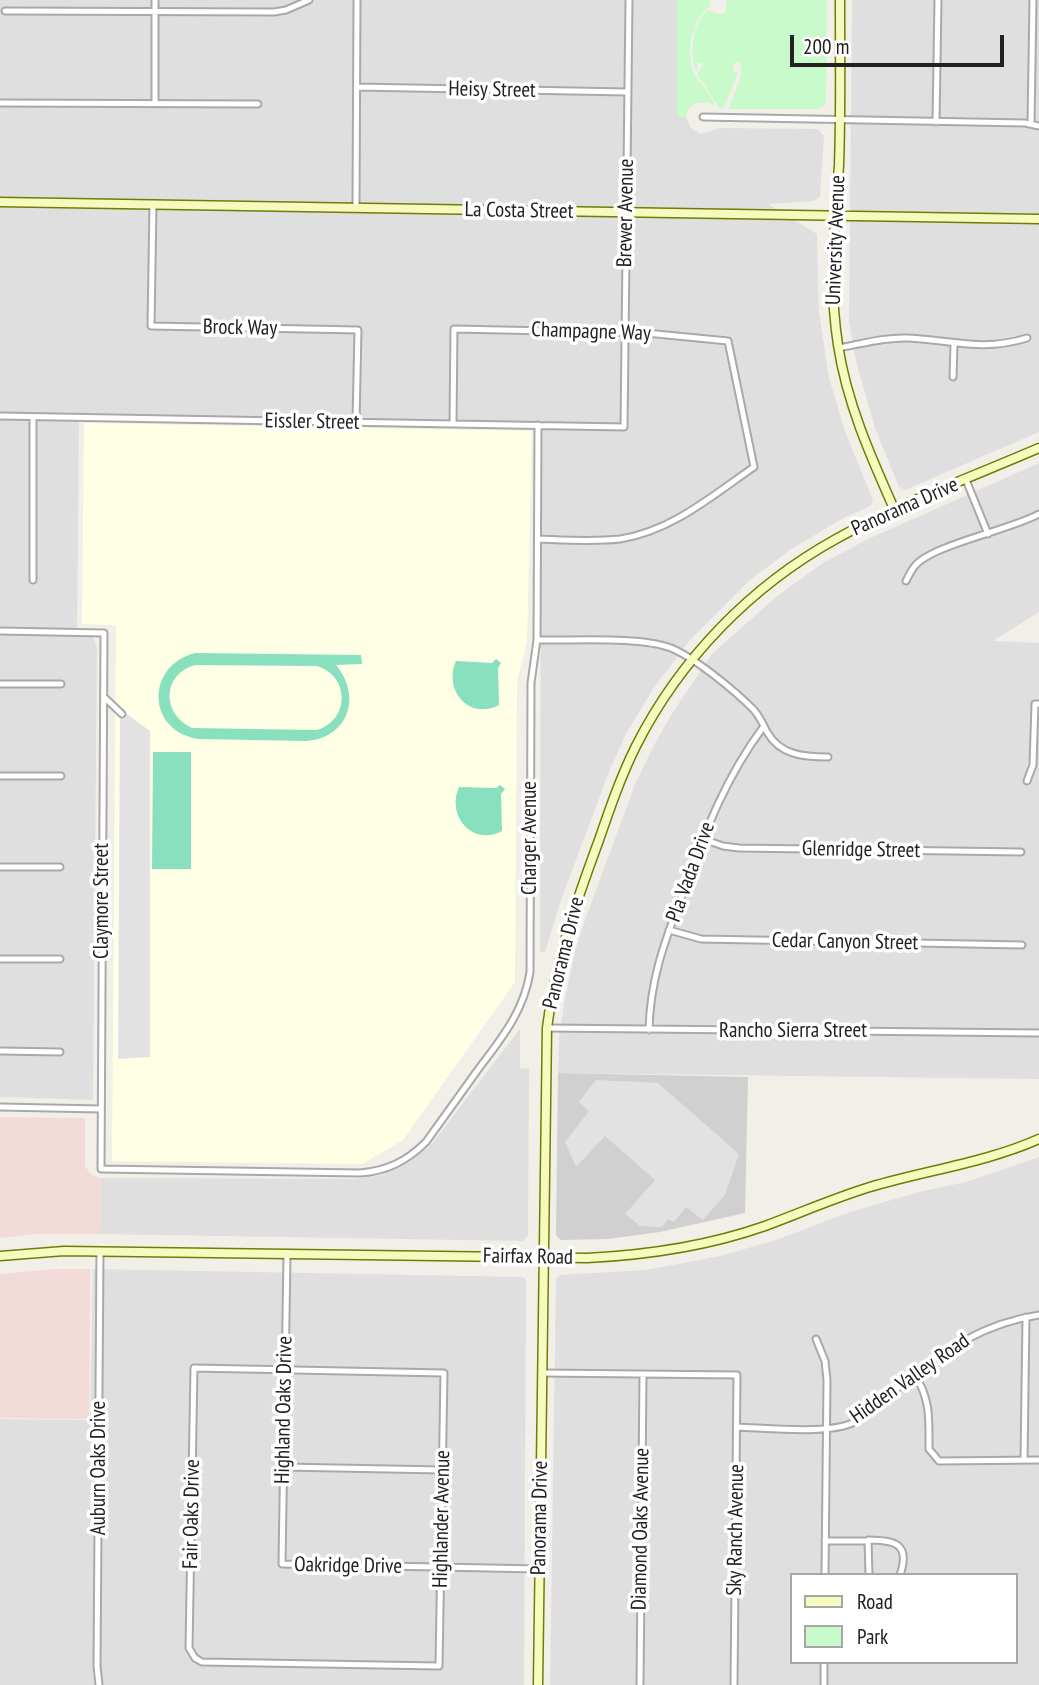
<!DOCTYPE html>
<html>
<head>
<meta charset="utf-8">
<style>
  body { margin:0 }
  #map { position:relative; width:1039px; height:1685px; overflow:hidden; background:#f2efe9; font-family:"PT Sans Narrow",sans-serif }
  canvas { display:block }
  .legend { position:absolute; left:790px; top:1573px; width:228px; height:91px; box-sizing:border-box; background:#fff; border:2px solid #a7a7a7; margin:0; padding:9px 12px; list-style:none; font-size:21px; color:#222 }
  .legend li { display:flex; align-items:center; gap:14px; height:35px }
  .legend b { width:35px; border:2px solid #a7a7a7 }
  .scale { position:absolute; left:790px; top:35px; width:214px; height:32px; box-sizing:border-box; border:4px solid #222; border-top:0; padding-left:9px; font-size:21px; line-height:24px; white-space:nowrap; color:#222; -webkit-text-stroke:5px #fff; paint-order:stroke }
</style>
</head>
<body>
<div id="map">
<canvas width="1039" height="1685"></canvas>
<ul class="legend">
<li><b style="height:9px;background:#f7fabf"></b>Road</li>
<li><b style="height:19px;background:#c8facc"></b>Park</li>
</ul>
<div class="scale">200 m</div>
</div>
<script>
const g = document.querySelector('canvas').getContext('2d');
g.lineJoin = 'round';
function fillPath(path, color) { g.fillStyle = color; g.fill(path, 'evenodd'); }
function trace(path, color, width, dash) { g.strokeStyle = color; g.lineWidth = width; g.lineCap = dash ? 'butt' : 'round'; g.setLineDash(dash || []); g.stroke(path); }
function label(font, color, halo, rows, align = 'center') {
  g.font = font + ' "PT Sans Narrow",sans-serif'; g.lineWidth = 7; g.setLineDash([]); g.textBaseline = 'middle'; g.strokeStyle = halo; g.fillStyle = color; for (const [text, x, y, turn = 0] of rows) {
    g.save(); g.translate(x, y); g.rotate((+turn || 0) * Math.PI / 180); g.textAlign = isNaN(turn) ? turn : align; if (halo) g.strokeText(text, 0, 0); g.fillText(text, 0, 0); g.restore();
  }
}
fillPath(new Path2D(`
  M 0,0 L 677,0 L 677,117 L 686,117 L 691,128 L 701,134 L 719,128 L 818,129 L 824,136 L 820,197 L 813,201 L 768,204 L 817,234 L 819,312 L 829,378 L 846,434 L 873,500 L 870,506 L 840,520 L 790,550 L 750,580 L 689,641 L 653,689 L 627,732 L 610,769 L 561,900 L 545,952 L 540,952 L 541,428 L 79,421 L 77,636 L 92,636 L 97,647 L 93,1100 L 0,1097 Z
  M 852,0 L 1039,0 L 1039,432 L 905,490 L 899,487 L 875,428 L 856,361 L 849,321 Z
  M 1039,463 L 1039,612 L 993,641 L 1039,643 L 1039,1079 L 558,1073 L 559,1038 L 564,1004 L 575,951 L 586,917 L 636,782 L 654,745 L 671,715 L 712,654 L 776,597 L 823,563 L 868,539 Z
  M 520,1029 L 520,1068 L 529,1069 L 528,1235 L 523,1241 L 100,1234 L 101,1178 L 356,1179 L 382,1175 L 407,1164 L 430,1146 Z
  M 1039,1157 L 1039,1685 L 550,1685 L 556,1279 L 560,1275 L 646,1270 L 720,1256 L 776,1240 L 850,1212 L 919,1192 L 966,1182 ZM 792,1575 L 1016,1575 L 1016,1662 L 792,1662 Z
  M 93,1269 L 522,1277 L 526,1279 L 524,1685 L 0,1685 L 0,1419 L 90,1420 Z`), '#e0dfdf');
fillPath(new Path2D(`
  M 0,1117 L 85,1118 L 85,1166 L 91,1175 L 101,1178 L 100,1234 L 37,1234 L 0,1238 Z
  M 55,1269 L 90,1269 L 89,1419 L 0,1418 L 0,1274 Z`), '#f2dad9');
fillPath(new Path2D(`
  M 84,423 L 532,431 L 527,642 L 517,680 L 515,982 L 403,1140 L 362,1164 L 112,1161 L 116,625 L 82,624 Z`), '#ffffe5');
fillPath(new Path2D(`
  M 558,1073 L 748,1077 L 745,1213 L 660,1232 L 608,1239 L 561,1240 L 556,1235 Z`), '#d0d0d0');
fillPath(new Path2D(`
  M 677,0 L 710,0 L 710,6 C 692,19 685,52 694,73 C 700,85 711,93 715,106 L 710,103 L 696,103 L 689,108 L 686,117 L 677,117 Z
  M 727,0 L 827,0 L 826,103 L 819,109 L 728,109 L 740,80 L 741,62 L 734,63 L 733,71 L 738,73 L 724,107 L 720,109 C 712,97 706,86 697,75 L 704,63 L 698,63 L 696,72 C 689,54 692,21 709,10 L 717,14 L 725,13 Z`), '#c8facc');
fillPath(new Path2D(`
  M 195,653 L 361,655 L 362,664 L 336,665 C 362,696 349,738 306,741 L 198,739 C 147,731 145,666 195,653 ZM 195,665 L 317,666 C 350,676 350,720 317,730 L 192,728 C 161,714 162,674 195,665 Z
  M 496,659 L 501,663 L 498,668 L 499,705 C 469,721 443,690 456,661 L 492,663 Z
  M 153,752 L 191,752 L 191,869 L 152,869 Z
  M 500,785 L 505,789 L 501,794 L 502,831 C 473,847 446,816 459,787 L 496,788 Z`), '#88e0be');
fillPath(new Path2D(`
  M 120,709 L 150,731 L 150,1057 L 118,1059 Z
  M 596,1080 L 658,1083 L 739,1154 L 725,1195 L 703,1220 L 686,1207 L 674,1222 L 668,1219 L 662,1227 L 640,1226 L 625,1214 L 655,1180 L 605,1136 L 576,1167 L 565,1142 L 589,1111 L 579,1102 Z`), '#e2e2e2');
const street = new Path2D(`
  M 5,11 L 274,12 L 286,10 L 309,0
  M 357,87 L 627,92
  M 0,103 L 258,104
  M 155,103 L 155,0
  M 703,117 L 1025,123 L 1039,126
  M 936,122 L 938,0
  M 1031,124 L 1033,0
  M 153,204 L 151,326 L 358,330 L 356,422
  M 356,208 L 357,0
  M 838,348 C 861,344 885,337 908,338 C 953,340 981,352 1027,338
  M 953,377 L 954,344
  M 0,416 L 624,427 L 629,0
  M 453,424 L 454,329 L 646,333 L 728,341 L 754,467 C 713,495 672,531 620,539 C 593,542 565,540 538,539
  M 966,480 L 988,534
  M 33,580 L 33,417
  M 906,581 C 908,577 911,571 914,567 C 930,545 1011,530 1039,514
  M 0,631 L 104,633 L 101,1169 L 360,1173 C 387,1171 407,1161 426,1142 C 443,1118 460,1095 477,1071 C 500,1040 524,1012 530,972 L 531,683 L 537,640 L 538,425
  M 537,640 C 573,641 639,636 671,648 C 695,658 734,690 753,709 C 759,715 763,724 767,732 C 780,755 803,757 828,757
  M 0,684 L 61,684
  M 104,697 L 122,714
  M 0,776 L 61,776
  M 1027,781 L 1033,765 L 1035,704 L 1039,704
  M 703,839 L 723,846 L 739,848 L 1021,852
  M 0,867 L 60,867
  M 669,930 L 701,939 L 1022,945
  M 0,959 L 60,959
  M 547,1028 L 1039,1033
  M 649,1030 C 650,978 666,938 684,890 C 706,830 725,778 764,726
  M 0,1051 L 60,1052
  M 0,1107 L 101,1109
  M 287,1255 L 282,1564 L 540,1569
  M 816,1339 L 825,1361 L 827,1380 L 825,1575
  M 194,1368 L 444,1373 L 439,1666 L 202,1662 L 195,1658 L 189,1648 Z
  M 542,1373 L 737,1375 L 734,1685
  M 914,1374 C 931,1398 929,1421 929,1449 L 939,1461 L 1039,1460
  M 737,1427 C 767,1428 823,1434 850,1424 C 869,1416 886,1398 901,1385 C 943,1350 985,1323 1039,1315
  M 1024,1460 L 1026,1317
  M 283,1467 L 442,1470
  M 825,1541 L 868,1541
  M 869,1575 L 868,1540 C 894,1540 911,1543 900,1575
  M 99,1685 L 97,1666 L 100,1251
  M 640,1685 L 643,1374
  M 824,1685 L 824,1662`);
const secondary = new Path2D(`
  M 840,0 C 840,55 841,110 839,165 C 835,229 828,280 838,345 C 847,404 871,457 895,511
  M 0,202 L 1039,219
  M 0,1256 L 64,1251 L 587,1258 C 648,1255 708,1246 765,1226 C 800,1213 834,1198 870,1187 C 927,1170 985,1163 1039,1139
  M 538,1685 L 547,1028 C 555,962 576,902 599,840 C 610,808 621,776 636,746 C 680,659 751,586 836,539 C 900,503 972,477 1039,448`);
trace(street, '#a9a9a9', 9);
trace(secondary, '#707d05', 11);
trace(street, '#fff', 5);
trace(secondary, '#f7fabf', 8);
label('21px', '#222', '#fff', [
  ["Heisy Street",492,90,1],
  ["La Costa Street",519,211,1],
  ["Brewer Avenue",626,213,-89],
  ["University Avenue",836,240,-88],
  ["Brock Way",240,328,1],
  ["Champagne Way",591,332,2],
  ["Eissler Street",312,422,1],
  ["Panorama Drive",905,507,-24],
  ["Charger Avenue",530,838,-90],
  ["Glenridge Street",861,850,1],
  ["Pla Vada Drive",691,872,-70],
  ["Claymore Street",102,901,-90],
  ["Cedar Canyon Street",845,942,1],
  ["Panorama Drive",564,953,-76],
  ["Rancho Sierra Street",793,1031],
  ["Fairfax Road",528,1257,1],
  ["Hidden Valley Road",910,1379,-35],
  ["Highland Oaks Drive",284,1410,-89],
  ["Auburn Oaks Drive",99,1468,-90],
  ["Fair Oaks Drive",192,1514,-89],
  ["Panorama Drive",540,1518,-89],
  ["Highlander Avenue",442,1519,-89],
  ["Diamond Oaks Avenue",641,1529,-89],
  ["Sky Ranch Avenue",736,1530,-89],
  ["Oakridge Drive",348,1566,1]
]);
</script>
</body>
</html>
